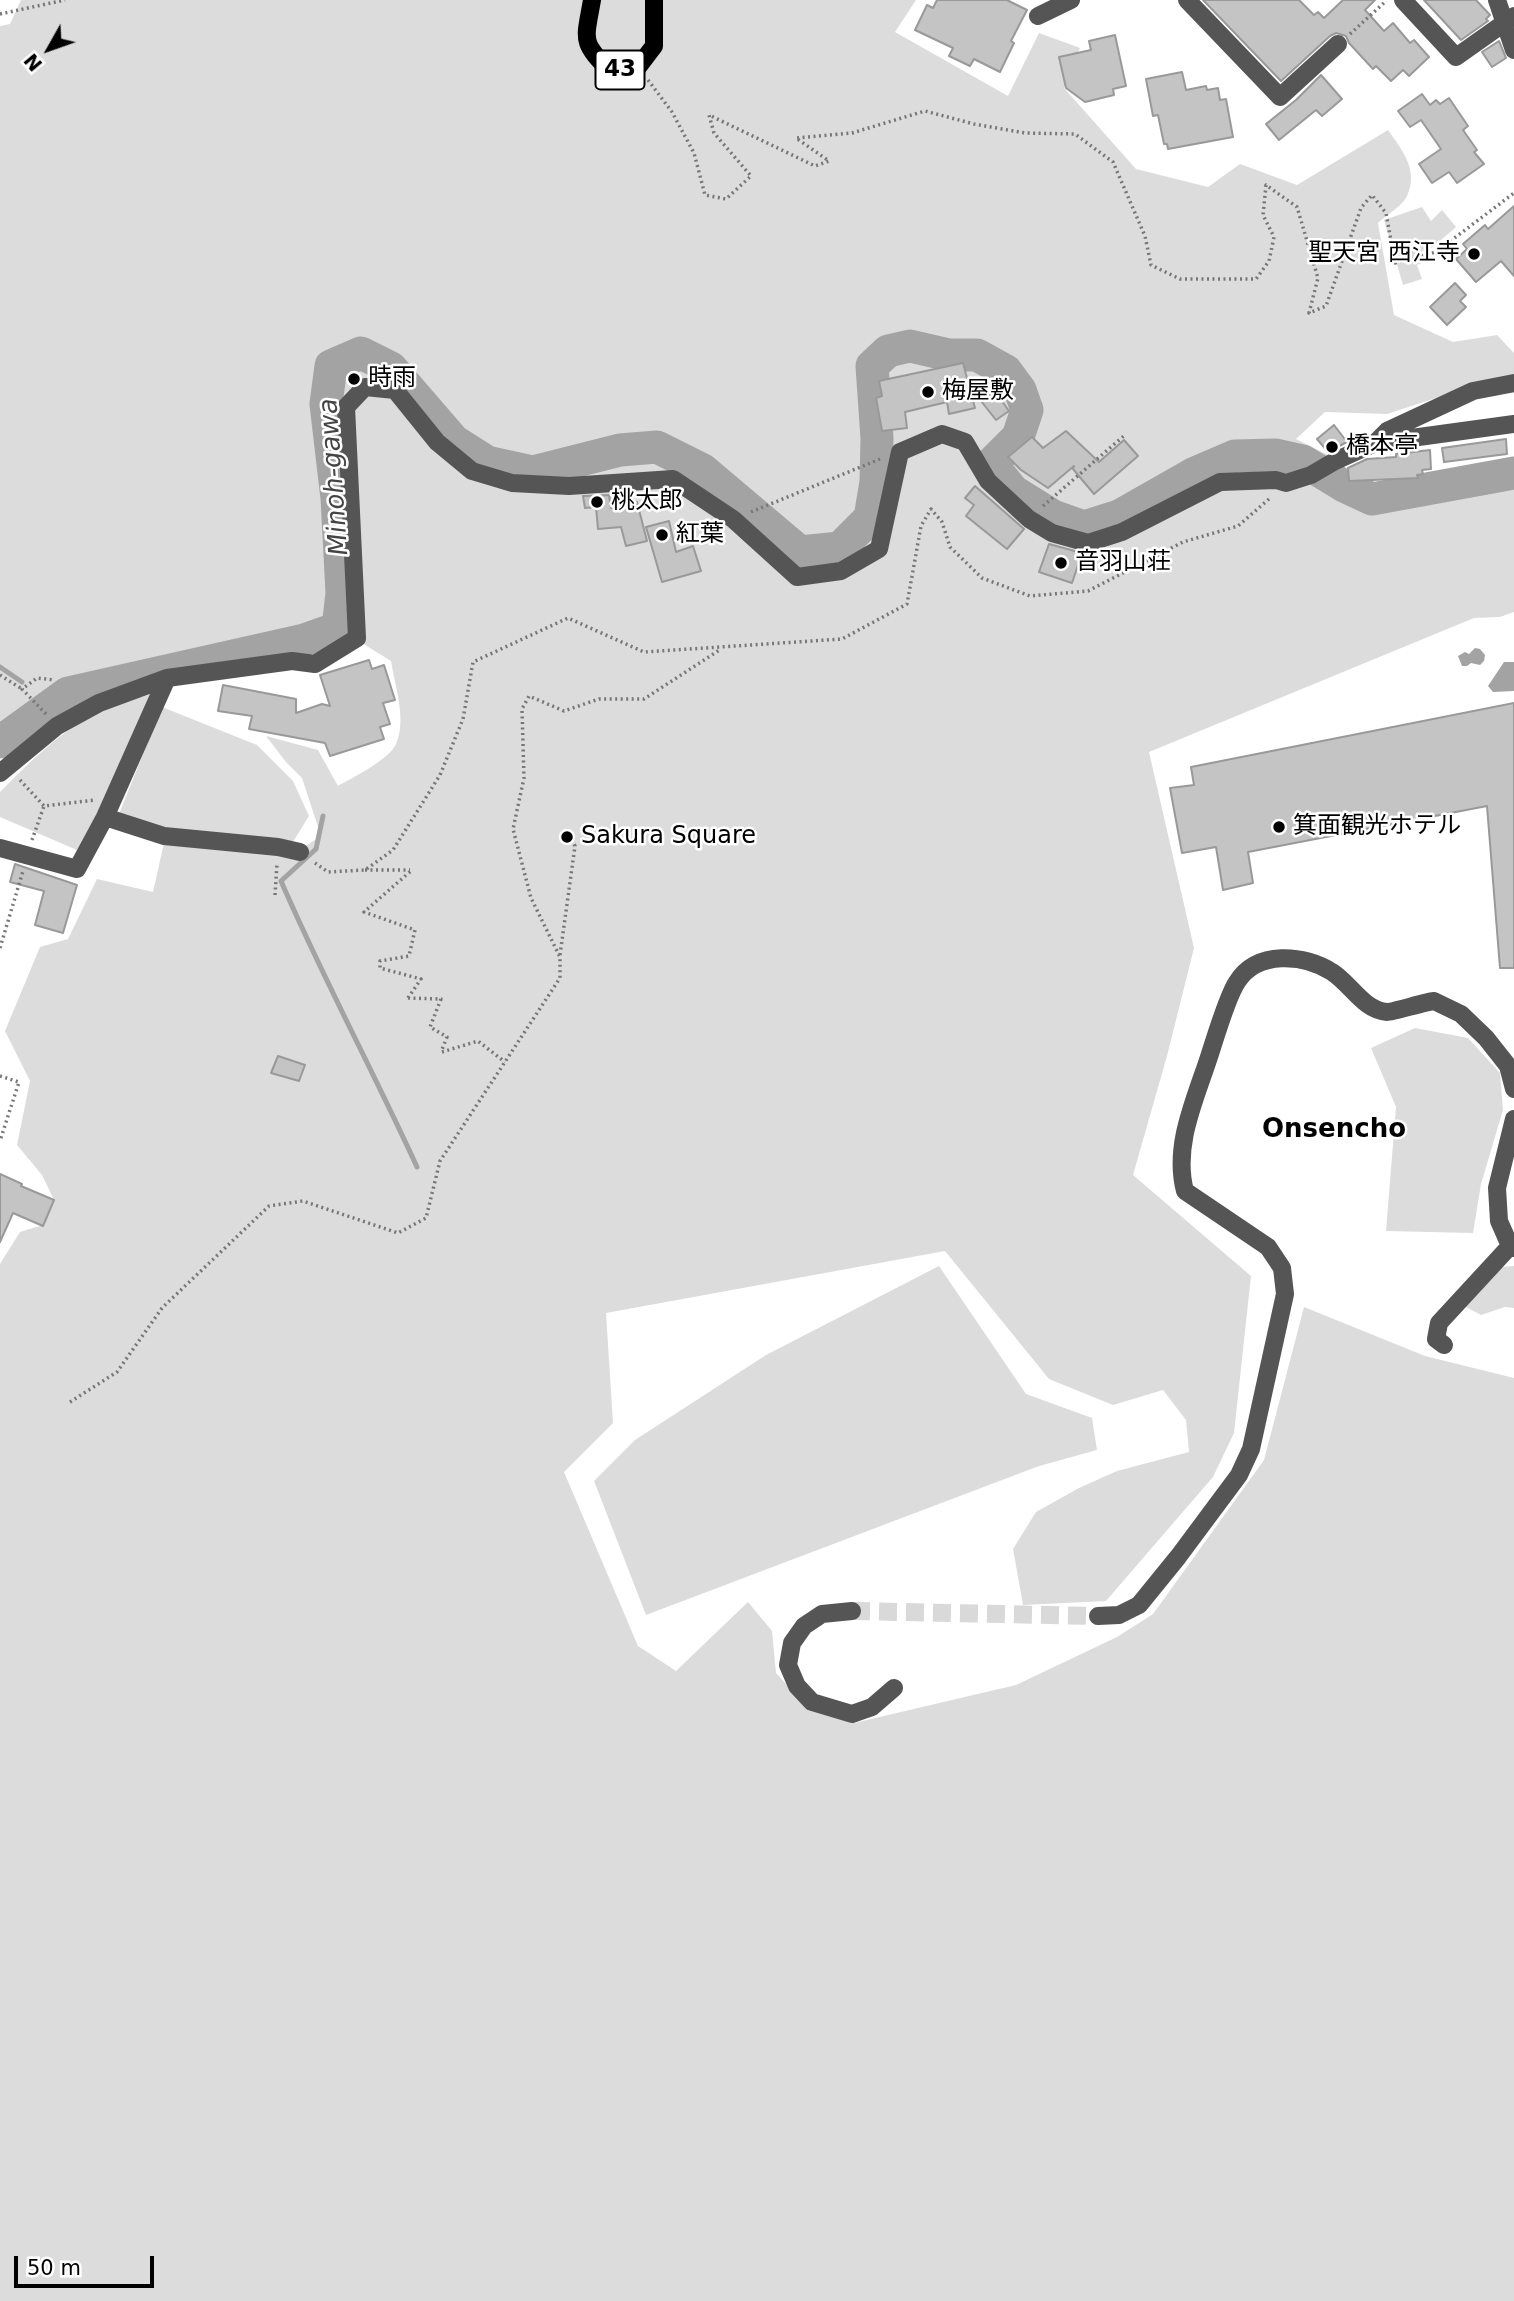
<!DOCTYPE html>
<html>
<head>
<meta charset="utf-8">
<style>
  body { margin:0 }
  #map { position:relative; width:1514px; height:2301px; overflow:hidden; background:#fff; font-family:"DejaVu Sans",sans-serif }
  canvas { display:block }
  .north { position:absolute; left:14px; top:14px; width:70px; height:70px; -webkit-text-stroke:5px #fff; paint-order:stroke; rotate:230deg; font-size:19px; font-weight:700; line-height:28px; text-align:center; color:#000 }
  .north::after { content:''; display:block; margin:auto; width:24px; height:32px; background:#000; clip-path:polygon(50% 0,100% 100%,50% 72%,0 100%) }
  .scale { position:absolute; left:14px; top:2256px; width:140px; height:32px; box-sizing:border-box; border:4px solid #000; border-top:0; padding-left:9px; font-size:21px; line-height:24px; white-space:nowrap; color:#000; -webkit-text-stroke:5px #fff; paint-order:stroke }
</style>
</head>
<body>
<div id="map">
<canvas width="1514" height="2301"></canvas>
<div class="north">N</div>
<div class="scale">50 m</div>
</div>
<script>
const g = document.querySelector('canvas').getContext('2d');
g.lineJoin = 'round';
function fillPath(path, color) { g.fillStyle = color; g.fill(path, 'evenodd'); }
function trace(path, color, width, dash) { g.strokeStyle = color; g.lineWidth = width; g.lineCap = dash ? 'butt' : 'round'; g.setLineDash(dash || []); g.stroke(path); }
function label(font, color, halo, rows, align = 'center') {
  g.font = font + ' "DejaVu Sans","Noto Sans JP",sans-serif'; g.lineWidth = 5; g.setLineDash([]); g.textBaseline = 'middle'; g.strokeStyle = halo; g.fillStyle = color; for (const [text, x, y, turn = 0] of rows) {
    g.save(); g.translate(x, y); g.rotate((+turn || 0) * Math.PI / 180); g.textAlign = isNaN(turn) ? turn : align; if (halo) g.strokeText(text, 0, 0); g.fillText(text, 0, 0); g.restore();
  }
}
fillPath(new Path2D(`
  M 21,0 L 916,0 L 895,32 L 1008,96 L 1039,33 L 1080,48 L 1064,88 L 1136,169 L 1208,187 L 1240,164 L 1297,185 L 1388,130 C 1402,150 1419,170 1407,196 C 1403,206 1386,215 1378,223 L 1394,315 L 1453,342 L 1497,335 L 1514,353 L 1514,379 L 1470,387 L 1387,414 L 1325,412 L 1296,439 L 1332,457 L 1314,480 L 1373,508 L 1514,480 L 1514,612 L 1500,617 L 1474,618 L 1149,752 L 1194,948 L 1167,1056 L 1133,1175 L 1251,1276 L 1234,1433 L 1213,1477 L 1106,1601 L 1023,1605 L 1013,1549 L 1036,1512 L 1079,1488 L 1117,1471 L 1189,1452 L 1186,1420 L 1163,1390 L 1113,1405 L 1049,1379 L 945,1251 L 606,1313 L 613,1423 L 564,1472 L 638,1646 L 676,1671 L 748,1602 L 772,1631 L 776,1673 L 808,1708 L 854,1723 L 1016,1685 L 1117,1637 L 1153,1614 L 1264,1460 L 1304,1307 L 1425,1356 L 1514,1378 L 1514,2301 L 0,2301 L 0,1264 L 20,1232 L 43,1225 L 54,1200 L 42,1175 L 17,1145 L 30,1081 L 5,1031 L 40,947 L 68,939 L 97,879 L 153,892 L 164,843 L 299,850 L 321,836 L 302,778 L 286,762 L 266,736 L 318,750 L 338,786 C 352,778 390,759 396,744 C 407,720 395,686 391,661 L 331,624 L 58,681 L 0,723 L 0,26 L 10,24 Z
  M 1422,207 L 1431,221 L 1442,210 L 1456,227 L 1433,247 L 1421,252 L 1424,262 L 1417,265 L 1422,279 L 1403,285 L 1384,220 Z
  M 152,693 L 107,795 L 77,850 L 0,817 L 0,792 C 27,765 57,734 91,716 C 110,706 132,701 152,693 Z
  M 162,707 L 257,745 L 293,781 L 309,816 L 291,845 L 163,831 L 119,814 Z
  M 1415,1028 L 1468,1038 L 1500,1073 L 1503,1110 L 1481,1184 L 1473,1233 L 1386,1231 L 1396,1107 L 1371,1048 Z
  M 939,1266 L 1026,1394 L 1092,1418 L 1097,1450 L 1039,1466 L 646,1615 L 594,1481 L 635,1440 L 766,1355 Z
  M 1514,1266 L 1514,1308 L 1505,1307 L 1481,1315 L 1464,1306 L 1502,1267 Z`), '#dcdcdc');
fillPath(new Path2D(`
  M 1475,648 L 1480,649 L 1485,655 L 1484,661 L 1480,665 L 1471,663 L 1467,666 L 1462,666 L 1458,656 L 1465,652 L 1469,654 Z
  M 1504,662 L 1514,662 L 1514,691 L 1493,692 L 1488,686 Z`), '#a3a3a3');
trace(new Path2D(`
  M 0,667 L 22,682
  M 323,816 L 316,849 L 281,881 C 323,978 373,1071 417,1167`), '#a3a3a3', 5);
trace(new Path2D(`
  M 0,742 L 68,693 L 304,640 L 338,628 L 342,593 L 337,498 L 326,404 L 331,366 L 361,353 L 391,368 L 454,441 L 487,462 L 533,472 L 620,450 L 657,447 L 703,470 L 800,552 L 840,548 L 870,518 L 876,482 L 877,438 L 872,366 L 888,351 L 910,346 L 949,355 L 977,355 L 1006,371 L 1020,390 L 1027,410 L 1018,437 L 991,464 L 1013,491 L 1053,516 L 1084,527 L 1119,516 L 1193,474 L 1235,456 L 1276,455 L 1303,461 L 1344,486 L 1372,499 L 1514,473`), '#a3a3a3', 33);
const building = new Path2D(`
  M 937,0 L 1007,0 L 1027,10 L 1011,41 L 1014,43 L 1000,72 L 974,59 L 970,66 L 949,56 L 953,48 L 915,30 L 927,5 L 933,8 Z
  M 1203,0 L 1299,0 L 1314,15 L 1318,12 L 1324,18 L 1343,0 L 1375,0 L 1365,10 L 1384,31 L 1393,23 L 1410,43 L 1414,40 L 1429,57 L 1409,76 L 1403,70 L 1391,81 L 1376,66 L 1373,69 L 1349,43 L 1346,36 L 1336,33 L 1330,36 L 1281,81 Z
  M 1424,0 L 1476,0 L 1490,15 L 1486,19 L 1488,21 L 1461,40 Z
  M 1115,35 L 1126,86 L 1113,89 L 1114,95 L 1085,102 L 1066,88 L 1059,57 L 1091,50 L 1089,41 Z
  M 1499,41 L 1506,58 L 1492,67 L 1482,52 Z
  M 1182,72 L 1186,90 L 1206,86 L 1207,90 L 1218,88 L 1220,100 L 1226,99 L 1233,137 L 1168,149 L 1167,144 L 1164,144 L 1158,115 L 1153,116 L 1146,79 Z
  M 1321,75 L 1342,99 L 1322,116 L 1316,110 L 1279,140 L 1266,124 L 1296,100 Z
  M 1422,94 L 1430,105 L 1436,100 L 1440,104 L 1449,98 L 1468,126 L 1463,130 L 1477,150 L 1474,152 L 1484,164 L 1457,183 L 1449,172 L 1432,183 L 1419,164 L 1441,149 L 1421,120 L 1410,127 L 1398,111 Z
  M 1514,206 L 1514,276 L 1501,261 L 1476,282 L 1456,259 L 1467,249 L 1463,244 L 1485,225 L 1488,229 Z
  M 1455,283 L 1466,295 L 1460,301 L 1466,307 L 1447,325 L 1430,307 Z
  M 963,363 L 975,408 L 949,414 L 947,402 L 905,412 L 907,428 L 882,431 L 876,398 L 882,396 L 879,381 Z
  M 995,391 L 1009,411 L 996,420 L 981,401 Z
  M 1334,425 L 1347,442 L 1328,452 L 1317,439 Z
  M 1066,431 L 1099,462 L 1124,440 L 1138,456 L 1094,494 L 1073,469 L 1074,466 L 1048,488 L 1021,470 L 1008,457 L 1032,437 L 1043,448 Z
  M 1506,439 L 1507,454 L 1444,462 L 1442,448 Z
  M 1430,450 L 1431,469 L 1422,470 L 1423,474 L 1417,475 L 1418,478 L 1349,481 L 1348,468 L 1367,459 L 1396,457 L 1396,454 Z
  M 975,486 L 1024,529 L 1007,549 L 966,516 L 974,505 L 965,498 Z
  M 609,495 L 611,508 L 637,502 L 647,541 L 626,546 L 621,527 L 598,529 L 596,507 L 585,508 L 583,496 Z
  M 669,521 L 676,552 L 693,546 L 701,571 L 662,582 L 646,527 Z
  M 1049,544 L 1082,553 L 1072,583 L 1039,572 Z
  M 369,660 L 372,669 L 384,665 L 395,700 L 383,703 L 390,724 L 380,727 L 384,739 L 330,756 L 325,743 L 249,729 L 252,716 L 218,711 L 223,685 L 296,699 L 296,713 L 322,704 L 330,706 L 320,675 Z
  M 1514,703 L 1514,968 L 1500,968 L 1487,806 L 1248,852 L 1253,883 L 1223,890 L 1216,847 L 1182,853 L 1170,788 L 1194,785 L 1191,767 Z
  M 15,864 L 77,885 L 63,933 L 35,925 L 44,891 L 10,882 Z
  M 278,1056 L 305,1065 L 299,1081 L 271,1073 Z
  M 0,1174 L 22,1184 L 21,1186 L 54,1200 L 43,1226 L 13,1213 L 0,1242 Z`);
fillPath(building, '#c4c4c4');
trace(building, '#999', 2);
trace(new Path2D(`
  M 852,1611 L 1098,1616`), '#d9d9d9', 18, [18, 9]);
const major = new Path2D(`
  M 592,0 C 585,41 580,41 611,72 L 638,67 L 654,46 L 654,0`);
trace(major, '#dbdbdb', 20);
trace(new Path2D(`
  M 0,14 L 65,0
  M 1350,34 L 1386,1
  M 648,80 L 672,112 L 694,153 L 705,195 L 726,199 L 751,176 L 714,133 L 709,115 L 815,166 L 829,161 L 796,138 L 852,133 L 925,111 L 974,124 L 1025,133 L 1075,134 L 1113,162 L 1145,236 L 1151,265 L 1180,279 L 1256,279 L 1269,261 L 1274,237 L 1263,215 L 1266,185 L 1297,207 L 1318,278 L 1309,313 L 1326,306 L 1361,208 L 1372,195 L 1386,213 L 1395,263 L 1436,252 L 1514,193
  M 1043,506 L 1126,434
  M 751,512 L 880,459
  M 0,675 L 22,689
  M 46,714 L 22,689 L 37,678 L 55,680
  M 20,780 L 44,806 L 95,800
  M 32,840 L 44,806
  M 315,863 L 328,872 L 365,870 L 393,850 L 440,775 L 463,719 L 473,662 L 568,618 L 644,652 L 842,639 L 907,604 L 921,526 L 931,509 L 942,522 L 950,547 L 982,578 L 1030,596 L 1088,591 L 1183,542 L 1238,526 L 1269,499
  M 365,870 L 410,870
  M 275,895 L 277,863
  M 0,948 L 23,871
  M 560,955 L 575,846 L 570,835
  M 408,998 L 421,979 L 380,968 L 380,961 L 409,956 L 415,930 L 364,912 L 412,870
  M 408,998 L 441,999 L 430,1027 L 447,1037 L 441,1052
  M 442,1052 L 478,1041 L 505,1062
  M 0,1076 L 19,1082 L 0,1141
  M 70,1402 L 117,1372 L 162,1308 L 269,1206 L 303,1201 L 398,1233 L 426,1218 L 440,1161 L 560,978 L 560,957 L 531,898 L 513,829 L 524,778 L 522,709 L 529,696 L 564,711 L 599,699 L 644,699 L 721,649`), '#777', 3.5, [2, 3.5]);
trace(new Path2D(`
  M 1187,0 L 1280,97 L 1338,44
  M 1403,0 L 1456,57 L 1514,16
  M 1497,0 L 1514,50
  M 1038,16 L 1071,0
  M 1375,443 L 1514,424
  M 167,678 L 105,817 L 164,836 L 278,847 L 300,852
  M 0,773 L 57,726 L 99,703 L 167,678 L 292,661 L 315,664 L 357,638 L 346,407 L 365,387 L 395,390 L 437,442 L 472,471 L 512,483 L 569,486 L 673,479 L 733,519 L 797,577 L 841,571 L 879,549 L 900,452 L 942,434 L 965,442 L 988,481 L 1029,519 L 1052,533 L 1088,543 L 1122,532 L 1220,482 L 1276,480 L 1286,483 L 1311,475 L 1335,461 L 1375,443 L 1387,431 L 1473,391 L 1514,383
  M 0,848 L 77,869 L 105,817
  M 1514,1119 L 1497,1188 L 1499,1221 L 1510,1246 L 1514,1248
  M 1444,1345 L 1436,1339 L 1439,1323 L 1510,1246
  M 852,1611 L 822,1614 L 804,1626 L 792,1643 L 788,1665 L 797,1686 L 812,1702 L 852,1714 L 872,1707 L 894,1688
  M 1098,1616 L 1119,1615 L 1139,1605 L 1178,1557 L 1239,1475 L 1251,1449 L 1285,1294 L 1282,1268 L 1268,1247 L 1185,1191 C 1173,1146 1195,1100 1209,1057 C 1215,1039 1227,997 1237,982 C 1257,950 1304,954 1332,972 C 1350,983 1364,1011 1387,1012 C 1393,1012 1425,1002 1434,1001 L 1461,1014 L 1486,1038 L 1508,1066 L 1514,1089`), '#555', 18);
trace(major, '#000', 18);
for (const [x, y, r, color] of [
  [1474,254,7,"#000"],
  [354,379,7,"#000"],
  [928,392,7,"#000"],
  [1332,447,7,"#000"],
  [597,502,7,"#000"],
  [662,535,7,"#000"],
  [1061,563,7,"#000"],
  [1279,827,7,"#000"],
  [567,837,7,"#000"]
]) { const dot = new Path2D(); dot.arc(x, y, r, 0, 2 * Math.PI); g.fillStyle = color; g.fill(dot); trace(dot, '#fff', 2.5); }
for (const [x, y, w] of [
  [620,70,49]
]) { const box = new Path2D(); box.roundRect(x - w / 2, y - 19.5, w, 39, 5); g.fillStyle = '#fff'; g.fill(box); trace(box, '#000', 2); }
label('bold 23px', '#000', null, [
  ["43",620,70]
]);
label('24px', '#000', '#fff', [
  ["聖天宮 西江寺",1460,254,"right"],
  ["時雨",368,379],
  ["梅屋敷",942,392],
  ["橋本亭",1346,447],
  ["桃太郎",611,502],
  ["紅葉",676,535],
  ["音羽山荘",1075,563],
  ["箕面観光ホテル",1293,827],
  ["Sakura Square",581,837]
], 'left');
label('italic 26px', '#444', '#fff', [
  ["Minoh-gawa",335,477,-94]
]);
label('bold 26px', '#000', '#fff', [
  ["Onsencho",1334,1130]
]);
</script>
</body>
</html>
